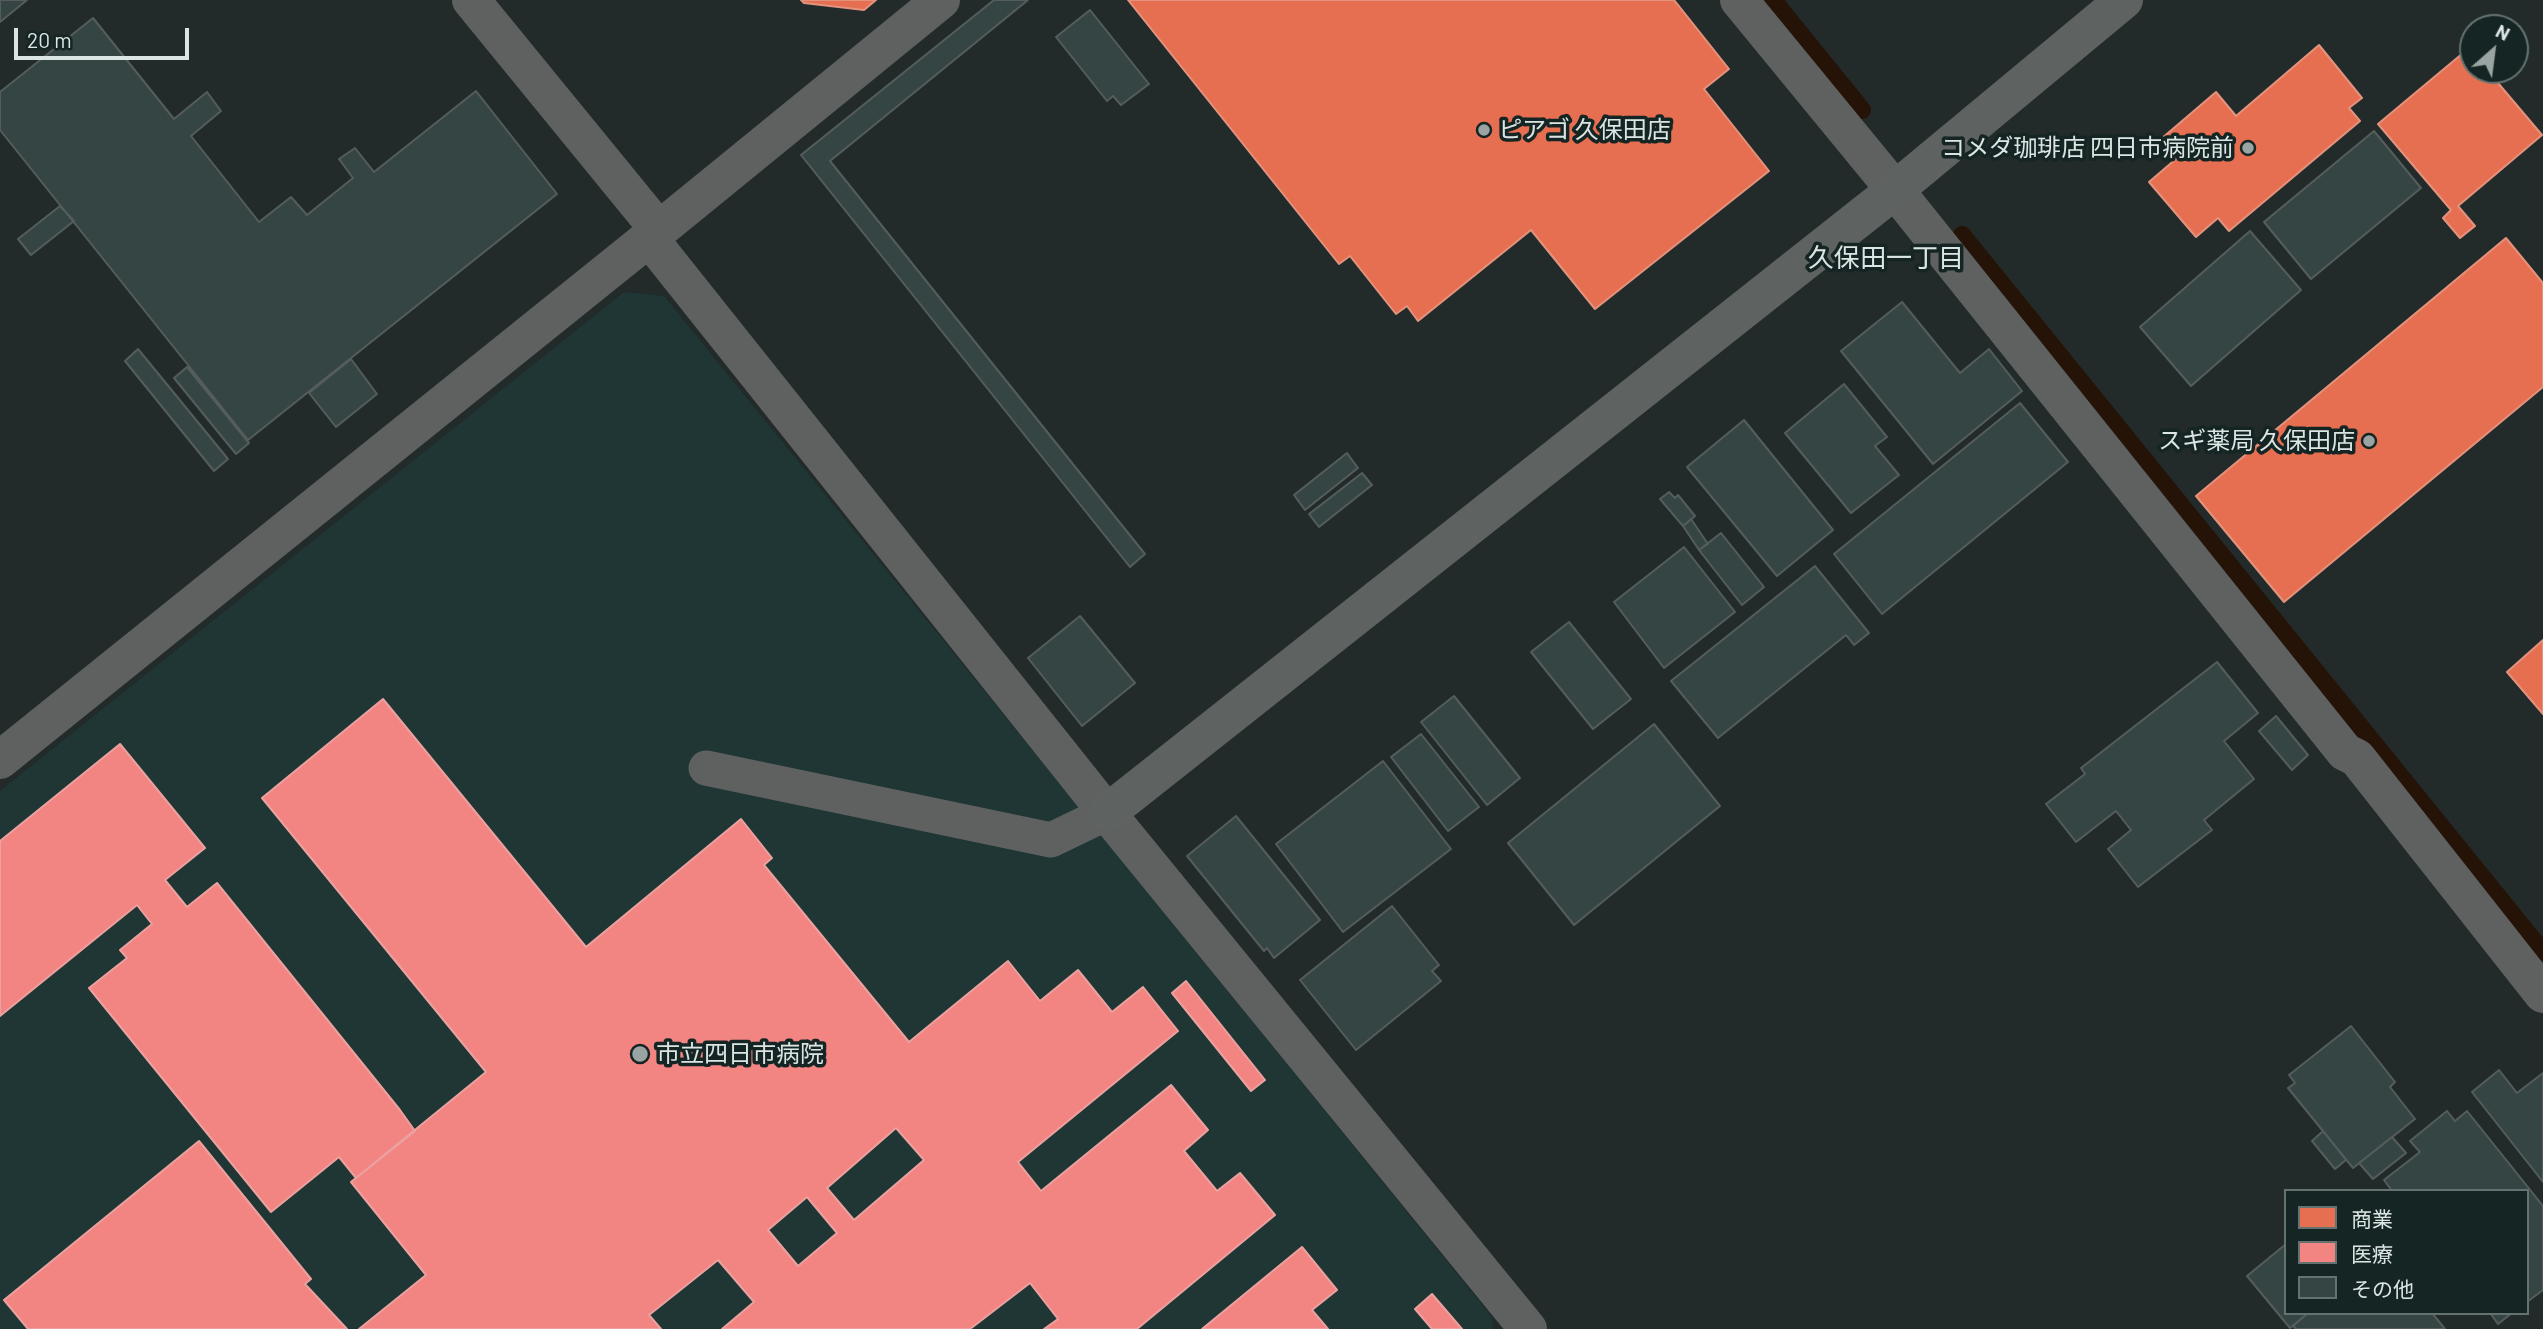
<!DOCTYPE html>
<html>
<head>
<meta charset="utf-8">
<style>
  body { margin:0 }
  #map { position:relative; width:2543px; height:1329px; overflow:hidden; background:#222b2a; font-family:Barlow,"Noto Sans JP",sans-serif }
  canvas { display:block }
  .legend { position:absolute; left:2284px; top:1189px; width:245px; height:126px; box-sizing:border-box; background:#152524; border:2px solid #647271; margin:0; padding:9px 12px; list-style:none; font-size:21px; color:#dbe5e4 }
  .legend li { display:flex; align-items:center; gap:14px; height:35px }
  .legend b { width:35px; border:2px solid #647271 }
  .north { position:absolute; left:2459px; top:14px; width:70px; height:70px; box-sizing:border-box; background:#152524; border:2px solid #647271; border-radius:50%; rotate:28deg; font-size:19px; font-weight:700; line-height:28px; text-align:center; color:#dbe5e4 }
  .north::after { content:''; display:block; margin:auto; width:24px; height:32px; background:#9aa4a3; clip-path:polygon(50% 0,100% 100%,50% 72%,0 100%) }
  .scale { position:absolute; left:14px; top:28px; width:175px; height:32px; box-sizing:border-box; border:4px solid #dbe5e4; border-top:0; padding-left:9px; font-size:21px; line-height:24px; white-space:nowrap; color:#dbe5e4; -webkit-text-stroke:5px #152524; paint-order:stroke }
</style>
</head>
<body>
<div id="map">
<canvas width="2543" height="1329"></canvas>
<ul class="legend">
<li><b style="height:19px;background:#e76f51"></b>商業</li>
<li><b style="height:19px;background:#f28482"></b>医療</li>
<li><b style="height:19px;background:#344544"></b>その他</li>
</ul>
<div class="north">N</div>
<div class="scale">20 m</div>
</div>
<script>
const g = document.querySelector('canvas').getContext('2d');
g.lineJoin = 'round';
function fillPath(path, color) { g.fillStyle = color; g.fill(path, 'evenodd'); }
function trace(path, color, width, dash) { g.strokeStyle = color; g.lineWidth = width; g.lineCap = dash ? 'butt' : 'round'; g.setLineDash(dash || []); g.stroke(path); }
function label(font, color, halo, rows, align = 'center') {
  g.font = font + ' Barlow,"Noto Sans JP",sans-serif'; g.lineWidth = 7; g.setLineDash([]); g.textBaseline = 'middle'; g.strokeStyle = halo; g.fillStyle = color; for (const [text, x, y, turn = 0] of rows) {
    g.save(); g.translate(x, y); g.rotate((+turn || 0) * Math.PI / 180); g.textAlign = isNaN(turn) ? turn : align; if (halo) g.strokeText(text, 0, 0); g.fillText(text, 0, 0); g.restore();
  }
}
fillPath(new Path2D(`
  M 624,292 L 664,296 L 1492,1317 L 1493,1329 L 0,1329 L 0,791 Z`), '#1f3634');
const shops = new Path2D(`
  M 801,0 L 876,0 L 864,10 L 804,3 Z
  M 1128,0 L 1674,0 L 1729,69 L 1704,89 L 1769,171 L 1595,309 L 1531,230 L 1418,321 L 1407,306 L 1396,314 L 1350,256 L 1339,264 Z
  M 2319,45 L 2362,98 L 2349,108 L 2360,121 L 2229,231 L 2218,218 L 2196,237 L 2149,182 L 2177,158 L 2161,139 L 2216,92 L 2236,116 Z
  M 2469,48 L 2473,53 L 2473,70 L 2487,70 L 2542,135 L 2458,206 L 2475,226 L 2460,238 L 2443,218 L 2451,210 L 2378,124 Z
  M 2506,238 L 2543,283 L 2543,387 L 2284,602 L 2196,496 Z
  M 2543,640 L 2543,714 L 2507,672 Z`);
fillPath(shops, '#e76f51');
trace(shops, '#e3927d', 2);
const health = new Path2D(`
  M 383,699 L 586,947 L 741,819 L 772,858 L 764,865 L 909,1042 L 1008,961 L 1040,1001 L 1078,970 L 1112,1012 L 1143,987 L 1178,1031 L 1018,1162 L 1041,1191 L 1171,1085 L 1208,1130 L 1184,1151 L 1217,1191 L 1240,1173 L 1275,1215 L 1137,1329 L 1044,1329 L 1058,1319 L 1030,1283 L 970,1329 L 722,1329 L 754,1302 L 718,1260 L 649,1315 L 661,1329 L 359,1329 L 426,1275 L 351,1182 L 486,1072 L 262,798 ZM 896,1128 L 924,1160 L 854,1220 L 827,1188 ZM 807,1197 L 837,1233 L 798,1266 L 768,1230 Z
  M 120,744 L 205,848 L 165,880 L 187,907 L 217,883 L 400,1110 L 415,1131 L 356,1178 L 339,1157 L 271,1212 L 89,988 L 127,958 L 120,950 L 152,924 L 137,905 L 0,1016 L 0,841 Z
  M 1186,981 L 1265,1080 L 1251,1091 L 1172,993 Z
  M 199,1141 L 311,1279 L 305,1284 L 347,1329 L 28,1329 L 4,1300 Z
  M 1302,1247 L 1337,1290 L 1312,1310 L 1328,1329 L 1202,1329 Z
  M 1432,1294 L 1462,1329 L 1432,1329 L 1415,1309 Z`);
fillPath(health, '#f28482');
trace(health, '#eba19f', 2);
trace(new Path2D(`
  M 1773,0 L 1862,110
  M 1962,235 L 2543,952`), '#251307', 18);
const building = new Path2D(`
  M 0,0 L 27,0 L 0,22 Z
  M 994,0 L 1028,0 L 830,161 L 1145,554 L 1130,567 L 801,155 Z
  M 1090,10 L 1149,84 L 1121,105 L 1113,96 L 1107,101 L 1056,37 Z
  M 93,18 L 174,119 L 207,92 L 221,111 L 191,136 L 259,222 L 291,197 L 307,215 L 353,178 L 339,159 L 355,148 L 374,172 L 476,91 L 557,194 L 248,440 L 0,130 L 0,92 Z
  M 2374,131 L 2421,188 L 2311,279 L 2264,222 Z
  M 60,206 L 74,221 L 31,255 L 18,239 Z
  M 2250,231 L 2301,290 L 2191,386 L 2140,327 Z
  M 1902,302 L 1960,373 L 1989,349 L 2022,391 L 1933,464 L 1841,351 Z
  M 138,349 L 228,459 L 214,471 L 125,361 Z
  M 351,359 L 377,394 L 336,427 L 309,393 Z
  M 187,367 L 249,443 L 236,454 L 174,378 Z
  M 1844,384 L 1887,437 L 1875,446 L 1899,475 L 1851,513 L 1785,433 Z
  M 2020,403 L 2068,462 L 1882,614 L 1834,554 Z
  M 1744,420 L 1833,530 L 1777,576 L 1687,467 Z
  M 1347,453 L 1358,468 L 1305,510 L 1294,495 Z
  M 1362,473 L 1372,485 L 1319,527 L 1309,514 Z
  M 1669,492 L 1675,498 L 1678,495 L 1695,516 L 1683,526 L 1660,499 Z
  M 1691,519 L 1708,544 L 1699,550 L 1683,526 Z
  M 1721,533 L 1764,587 L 1742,605 L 1699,550 Z
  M 1684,547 L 1735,612 L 1664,668 L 1614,602 Z
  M 1815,566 L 1869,633 L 1854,645 L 1846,635 L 1718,738 L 1671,681 Z
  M 1080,616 L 1135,683 L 1082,726 L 1028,658 Z
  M 1569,622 L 1631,699 L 1593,729 L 1531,652 Z
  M 2217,662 L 2258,713 L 2224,741 L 2254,779 L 2204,820 L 2212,830 L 2138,887 L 2108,849 L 2131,830 L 2116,811 L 2076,842 L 2046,804 L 2085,774 L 2081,768 Z
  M 1454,696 L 1520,778 L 1487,805 L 1421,722 Z
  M 2276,716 L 2308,755 L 2292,770 L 2259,731 Z
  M 1654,724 L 1720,806 L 1574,925 L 1508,843 Z
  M 1421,734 L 1479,807 L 1448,831 L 1391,757 Z
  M 1383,761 L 1451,849 L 1343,932 L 1276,844 Z
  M 1236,816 L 1320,920 L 1274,958 L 1267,948 L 1264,951 L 1187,856 Z
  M 1392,906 L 1439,965 L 1432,971 L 1441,981 L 1356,1050 L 1300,980 Z
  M 2351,1026 L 2395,1082 L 2390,1087 L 2415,1119 L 2353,1168 L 2288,1088 L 2295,1083 L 2289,1075 Z
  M 2499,1070 L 2517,1093 L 2543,1073 L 2543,1182 L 2472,1092 Z
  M 2447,1111 L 2455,1121 L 2467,1111 L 2543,1206 L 2543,1290 L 2527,1302 L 2527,1191 L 2392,1191 L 2384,1180 L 2420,1152 L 2410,1141 Z
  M 2323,1131 L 2346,1160 L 2335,1169 L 2312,1141 Z
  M 2392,1137 L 2406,1153 L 2373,1179 L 2359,1163 Z
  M 2286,1244 L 2286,1313 L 2308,1313 L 2290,1328 L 2247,1276 Z
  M 2308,1313 L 2432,1313 L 2445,1329 L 2296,1329 L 2293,1326 Z
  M 2490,1313 L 2512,1313 L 2498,1324 Z`);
fillPath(building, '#344544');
trace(building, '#555d5c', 2);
trace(new Path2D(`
  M 706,768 L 1051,840 L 1107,813`), '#5e6160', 35);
trace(new Path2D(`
  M 471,0 L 659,230
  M 1739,0 L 1895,190 L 2345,752 L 2357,758 L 2543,994
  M 649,238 L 941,0
  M 0,760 L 649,238 L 1107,813 L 1528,1329`), '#5e6160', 38);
trace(new Path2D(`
  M 1107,813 L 1895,190 L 2124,0`), '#5e6261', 38);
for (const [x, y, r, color] of [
  [1484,130,7,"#9aa4a3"],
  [2248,148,7,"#9aa4a3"],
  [2369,441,7,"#9aa4a3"],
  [640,1054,9,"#9aa4a3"]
]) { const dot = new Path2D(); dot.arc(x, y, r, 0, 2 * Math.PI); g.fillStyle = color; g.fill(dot); trace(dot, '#152524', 2.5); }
label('24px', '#dbe5e4', '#152524', [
  ["ピアゴ 久保田店",1498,130],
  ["コメダ珈琲店 四日市病院前",2234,148,"right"],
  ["スギ薬局 久保田店",2355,441,"right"],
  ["市立四日市病院",656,1054]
], 'left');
label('26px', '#dbe5e4', '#152524', [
  ["久保田一丁目",1886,258]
]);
</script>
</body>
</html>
